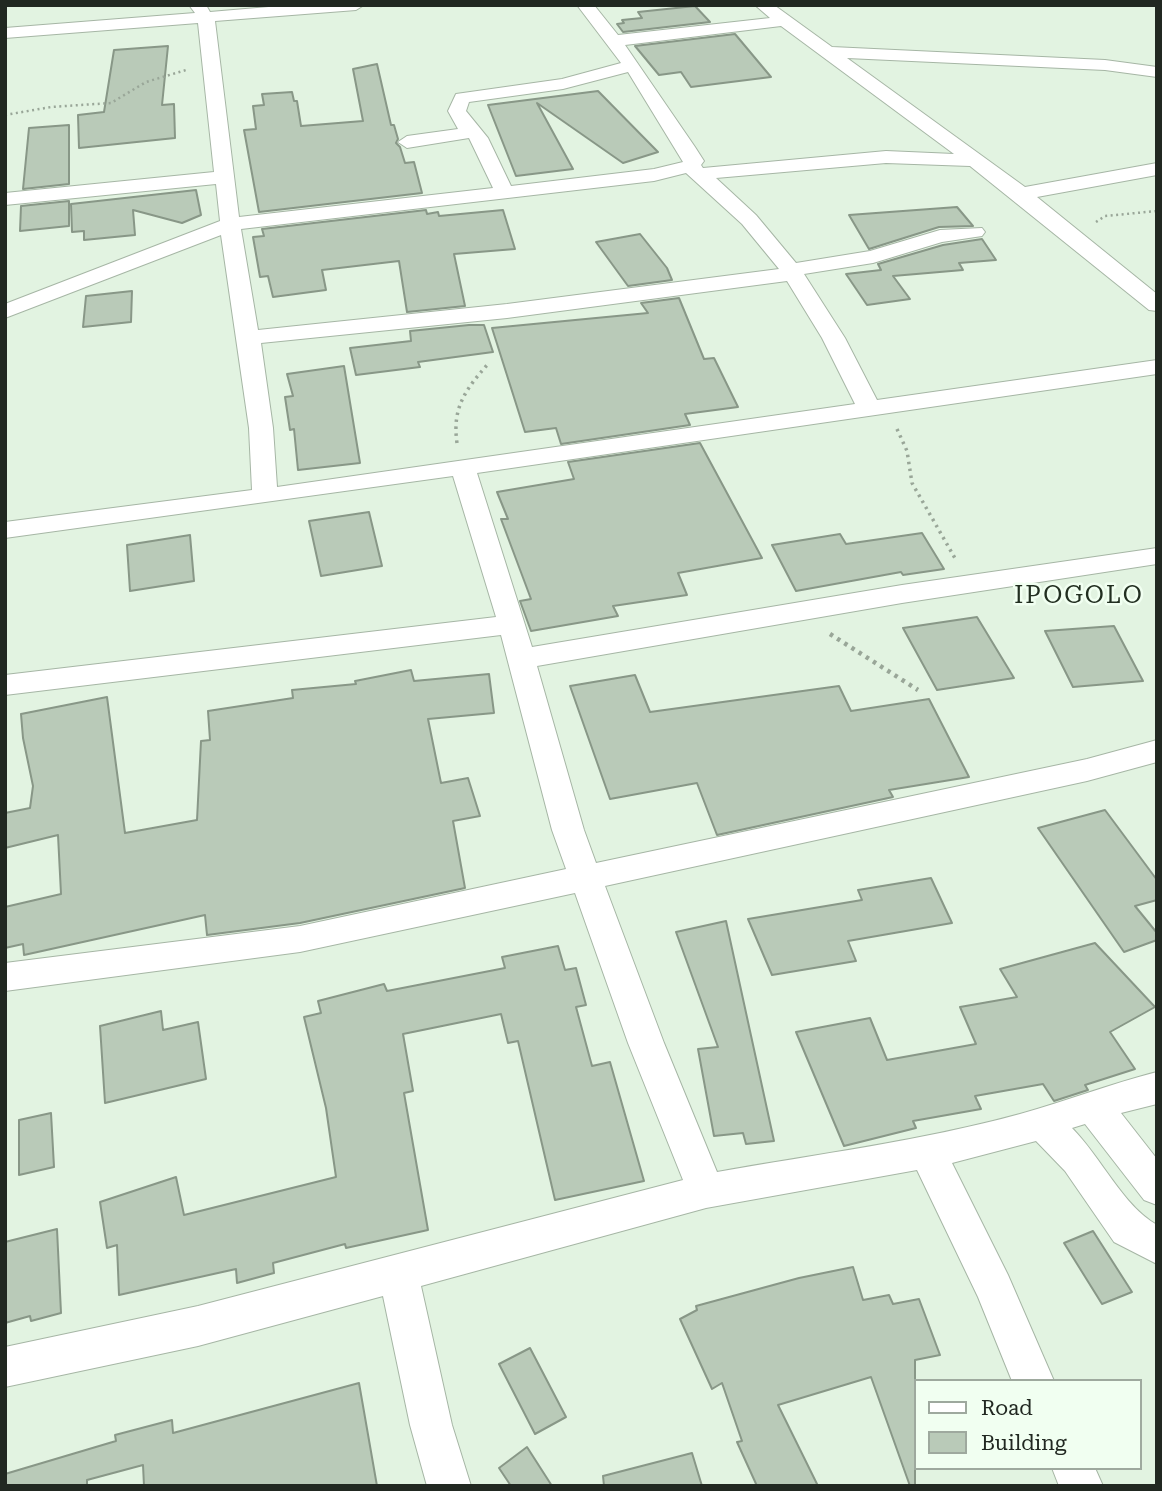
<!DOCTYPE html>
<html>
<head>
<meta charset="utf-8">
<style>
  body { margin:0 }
  #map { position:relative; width:1162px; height:1491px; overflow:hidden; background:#e2f3e1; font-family:"Roboto Serif",serif }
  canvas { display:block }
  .frame { position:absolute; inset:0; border:7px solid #212821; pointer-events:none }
  .legend { position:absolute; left:914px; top:1379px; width:228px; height:91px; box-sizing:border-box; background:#f1fff1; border:2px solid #9ea99e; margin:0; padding:9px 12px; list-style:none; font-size:21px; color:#212821 }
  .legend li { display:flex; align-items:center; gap:14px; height:35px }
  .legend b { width:35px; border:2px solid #9ea99e }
</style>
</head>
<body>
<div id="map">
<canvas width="1162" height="1491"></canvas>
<div class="frame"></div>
<ul class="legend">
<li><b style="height:9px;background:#fff"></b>Road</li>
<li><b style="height:19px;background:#b9cab8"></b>Building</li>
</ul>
</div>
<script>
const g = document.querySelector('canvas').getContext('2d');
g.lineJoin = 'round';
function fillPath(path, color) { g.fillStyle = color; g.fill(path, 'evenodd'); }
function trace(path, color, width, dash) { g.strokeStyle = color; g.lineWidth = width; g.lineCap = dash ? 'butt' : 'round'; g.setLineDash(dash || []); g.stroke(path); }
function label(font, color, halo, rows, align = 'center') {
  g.font = font + ' "Roboto Serif",serif'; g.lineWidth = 5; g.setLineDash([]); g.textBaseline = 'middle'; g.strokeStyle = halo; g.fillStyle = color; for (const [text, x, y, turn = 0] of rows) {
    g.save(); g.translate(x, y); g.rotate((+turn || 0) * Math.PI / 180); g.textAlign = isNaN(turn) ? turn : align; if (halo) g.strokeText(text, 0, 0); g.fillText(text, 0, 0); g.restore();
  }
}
const building = new Path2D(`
  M 695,6 L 710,22 L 623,32 L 617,24 L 624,23 L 622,20 L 642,18 L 638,12 Z
  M 735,34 L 771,77 L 691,87 L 681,72 L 659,75 L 635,46 Z
  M 168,46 L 162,105 L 174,104 L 175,138 L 79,148 L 78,115 L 104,112 L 114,50 Z
  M 377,64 L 391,125 L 394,125 L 398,139 L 396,143 L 400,147 L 405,163 L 414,162 L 422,193 L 259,212 L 244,130 L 256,129 L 253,106 L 264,105 L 262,94 L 292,92 L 294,101 L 297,101 L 301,126 L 363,121 L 353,69 Z
  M 598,91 L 658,152 L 623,163 L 537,103 L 573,169 L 516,176 L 488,105 Z
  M 69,125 L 69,184 L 23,189 L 29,128 Z
  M 196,190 L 201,215 L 182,223 L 133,210 L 135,235 L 84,240 L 84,231 L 72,232 L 71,204 Z
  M 69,201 L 69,226 L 20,231 L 21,206 Z
  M 957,207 L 973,226 L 939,227 L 869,249 L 849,215 Z
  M 426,210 L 427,214 L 438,212 L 439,216 L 503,210 L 515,249 L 454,254 L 465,306 L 407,312 L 399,261 L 322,270 L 326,290 L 273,297 L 268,276 L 260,277 L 253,237 L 264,236 L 262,229 Z
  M 640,234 L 667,268 L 672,280 L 628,286 L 596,242 Z
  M 982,239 L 996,260 L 959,263 L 963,270 L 893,276 L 910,299 L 867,305 L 846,274 L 881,270 L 878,264 L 943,245 Z
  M 132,291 L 131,322 L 83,327 L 86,296 Z
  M 679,298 L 704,359 L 714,358 L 738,407 L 685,414 L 690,425 L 561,444 L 556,428 L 525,432 L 492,328 L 648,313 L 641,303 Z
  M 469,325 L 484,325 L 493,352 L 418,362 L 420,367 L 356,375 L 350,348 L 411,341 L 410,331 Z
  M 344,366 L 360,463 L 298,470 L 294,429 L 290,430 L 285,397 L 293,396 L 287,374 Z
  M 700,443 L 762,558 L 678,573 L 687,595 L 613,606 L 618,616 L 531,631 L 520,601 L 531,599 L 501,519 L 508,519 L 497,492 L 574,479 L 568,462 Z
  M 369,512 L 382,566 L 321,576 L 309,521 Z
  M 922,533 L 944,569 L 903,575 L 901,572 L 796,591 L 772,545 L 840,534 L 846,544 Z
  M 190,535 L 194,581 L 130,591 L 127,545 Z
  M 977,617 L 1014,678 L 937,690 L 903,628 Z
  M 1114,626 L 1143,681 L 1073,687 L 1045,631 Z
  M 411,670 L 414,681 L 489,674 L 494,713 L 428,719 L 441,783 L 468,778 L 480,816 L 453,821 L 465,888 L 300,923 L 207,935 L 205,915 L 24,955 L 23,944 L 5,948 L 5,907 L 61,894 L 58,835 L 5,848 L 5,813 L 30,808 L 33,786 L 23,738 L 21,714 L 107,697 L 125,833 L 197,820 L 201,741 L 210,740 L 208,711 L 293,698 L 292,690 L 356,684 L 355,681 Z
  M 635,675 L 650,712 L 839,686 L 851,711 L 929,699 L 969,777 L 889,790 L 893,797 L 717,835 L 697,783 L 610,799 L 570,686 Z
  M 1105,810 L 1157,880 L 1157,900 L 1135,906 L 1157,933 L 1157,940 L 1124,952 L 1038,828 Z
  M 931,878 L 952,923 L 848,941 L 856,961 L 772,975 L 748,919 L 862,900 L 858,890 Z
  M 726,921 L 774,1141 L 746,1144 L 743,1133 L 714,1136 L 698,1049 L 718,1047 L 676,932 Z
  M 1095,943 L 1155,1007 L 1110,1032 L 1135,1069 L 1085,1085 L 1088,1090 L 1054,1101 L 1043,1084 L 975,1096 L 981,1109 L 913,1121 L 916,1128 L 844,1146 L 796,1032 L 870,1018 L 887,1060 L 976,1044 L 960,1007 L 1017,997 L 1000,969 Z
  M 558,946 L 565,970 L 576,968 L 586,1005 L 576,1007 L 592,1066 L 610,1062 L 644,1181 L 555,1200 L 518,1041 L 508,1043 L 501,1014 L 403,1034 L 413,1091 L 404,1093 L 428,1230 L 346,1248 L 345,1244 L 273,1263 L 274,1273 L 237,1283 L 236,1269 L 119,1295 L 117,1245 L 107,1248 L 100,1202 L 176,1177 L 184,1215 L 336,1177 L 326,1108 L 304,1017 L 321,1013 L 318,1001 L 384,984 L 387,991 L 505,968 L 502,957 Z
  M 161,1011 L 163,1030 L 198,1022 L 206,1079 L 105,1103 L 100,1026 Z
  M 51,1113 L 54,1167 L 19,1175 L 19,1120 Z
  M 57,1229 L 61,1313 L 31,1321 L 30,1316 L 5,1323 L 5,1242 Z
  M 1093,1231 L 1132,1292 L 1102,1304 L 1064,1243 Z
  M 853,1267 L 863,1300 L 889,1295 L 893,1304 L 919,1299 L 940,1355 L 915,1360 L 915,1486 L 910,1486 L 871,1377 L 778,1405 L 818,1486 L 757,1486 L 737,1442 L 742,1441 L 722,1383 L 712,1389 L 680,1319 L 697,1310 L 696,1306 L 799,1278 Z
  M 530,1348 L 566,1417 L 535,1434 L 499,1364 Z
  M 359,1383 L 377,1486 L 144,1486 L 143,1465 L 87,1480 L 87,1486 L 5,1486 L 5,1474 L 116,1441 L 115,1435 L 172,1420 L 173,1433 Z
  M 527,1447 L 552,1486 L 511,1486 L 499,1468 Z
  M 692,1453 L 702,1486 L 604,1486 L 603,1476 Z`);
fillPath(building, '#b9cab8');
trace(building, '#889787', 2);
const street = new Path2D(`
  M 189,5 L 206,5 L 210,12 L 292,5 L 364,5 L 356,10 L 215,21 L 239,217 L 493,188 L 469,138 L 407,148 L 398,142 L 407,136 L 458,129 L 448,111 L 456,94 L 562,79 L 621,63 L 577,5 L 594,5 L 618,35 L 770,18 L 755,5 L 774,5 L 832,47 L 1105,60 L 1157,67 L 1157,77 L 1105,70 L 847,58 L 1025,187 L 1157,163 L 1157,175 L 1037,197 L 1157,294 L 1157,311 L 1149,310 L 970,166 L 886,163 L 716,178 L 756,215 L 796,263 L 870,251 L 940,230 L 982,228 L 985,232 L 982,236 L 942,242 L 873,263 L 804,274 L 845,338 L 877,400 L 1157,360 L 1157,374 L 477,473 L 532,647 L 902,585 L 1157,548 L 1157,564 L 902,603 L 537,666 L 584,830 L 596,863 L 1087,759 L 1157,740 L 1157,762 L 1087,781 L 605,886 L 664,1043 L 717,1172 C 818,1154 921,1141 1020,1114 C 1066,1101 1110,1084 1157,1072 L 1157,1104 L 1121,1113 L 1157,1159 L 1157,1205 L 1144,1200 L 1085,1124 L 1072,1128 C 1101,1157 1123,1206 1157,1225 L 1157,1264 L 1114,1242 L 1065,1171 L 1036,1141 L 952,1163 L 1008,1275 L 1054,1381 L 1012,1381 L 978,1297 L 917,1170 L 706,1208 L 421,1286 L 452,1425 L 471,1486 L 427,1486 L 410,1425 L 383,1296 L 198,1346 L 5,1387 L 5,1347 L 198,1306 L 683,1180 L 628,1043 L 575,893 L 300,952 L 5,991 L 5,963 L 300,926 L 566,869 L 552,830 L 501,635 L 5,695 L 5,675 L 496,617 L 453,476 L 5,538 L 5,522 L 252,490 L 249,428 L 221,235 L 5,318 L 5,304 L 220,221 L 216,184 L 5,205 L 5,193 L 214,172 L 198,23 L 5,38 L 5,28 L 195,13 ZM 781,26 L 954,154 L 886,151 L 703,168 L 701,165 L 704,161 L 695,147 L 625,45 ZM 628,72 L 683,162 L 654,169 L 511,186 L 488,138 L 466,111 L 469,102 L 563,89 ZM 686,173 L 742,224 L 779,269 L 507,304 L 258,330 L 241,229 L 654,181 ZM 787,281 L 822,338 L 855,404 L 277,487 L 273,428 L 261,343 L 507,318 Z
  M 1052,1468 L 1095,1468 L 1103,1486 L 1059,1486 Z`);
trace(street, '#a6b6a5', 2);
trace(new Path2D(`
  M 5,115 L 51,107 L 111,103 L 146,82 L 186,70
  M 1096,222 L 1105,216 L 1157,211`), '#99a698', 2.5, [2, 3.5]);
trace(new Path2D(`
  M 897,429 L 907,451 L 912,483 L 956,560
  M 457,443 C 452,408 465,390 488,364`), '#99a698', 3.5, [2.5, 4.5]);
trace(new Path2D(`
  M 830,634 L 918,690`), '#99a698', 4.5, [3.5, 5]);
fillPath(street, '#fff');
g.letterSpacing = '2px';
label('24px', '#222f21', '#f1fff1', [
  ["IPOGOLO",1079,596]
]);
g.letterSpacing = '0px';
</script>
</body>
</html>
